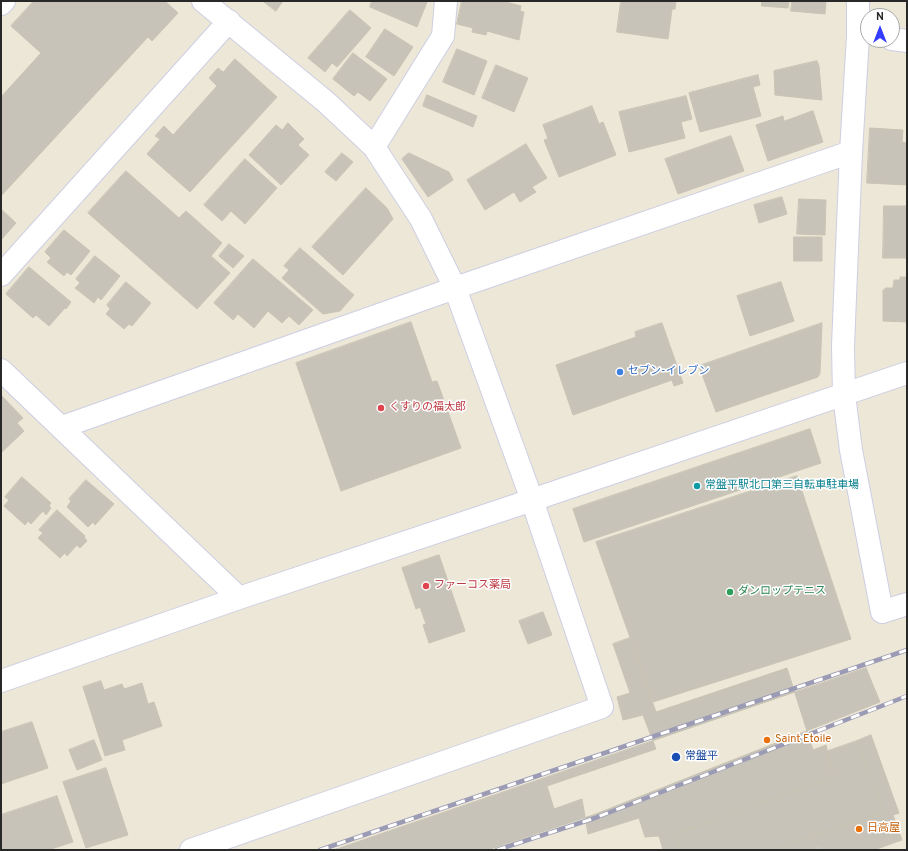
<!DOCTYPE html>
<html>
<head>
<meta charset="utf-8">
<style>
  body { margin:0 }
  #map { position:relative; width:908px; height:851px; overflow:hidden; background:#ede7d8; font-family:Overpass,sans-serif }
  canvas { display:block }
  .frame { position:absolute; inset:0; border:2px solid #282828; pointer-events:none }
  .north { position:absolute; left:860px; top:8px; width:40px; height:40px; box-sizing:border-box; background:#fff; border:1px solid #a9a9a9; border-radius:50%; rotate:0deg; font-size:11px; font-weight:700; line-height:16px; text-align:center; color:#282828 }
  .north::after { content:''; display:block; margin:auto; width:14px; height:18px; background:#333cff; clip-path:polygon(50% 0,100% 100%,50% 72%,0 100%) }
</style>
</head>
<body>
<div id="map">
<canvas width="908" height="851"></canvas>
<div class="frame"></div>
<div class="north">N</div>
</div>
<script>
const g = document.querySelector('canvas').getContext('2d');
g.lineJoin = 'round';
function fillPath(path, color) { g.fillStyle = color; g.fill(path, 'evenodd'); }
function trace(path, color, width, dash) { g.strokeStyle = color; g.lineWidth = width; g.lineCap = dash ? 'butt' : 'round'; g.setLineDash(dash || []); g.stroke(path); }
function label(font, color, halo, rows, align = 'center') {
  g.font = font + ' Overpass,"Noto Sans JP",sans-serif'; g.lineWidth = 3; g.setLineDash([]); g.textBaseline = 'middle'; g.strokeStyle = halo; g.fillStyle = color; for (const [text, x, y, turn = 0] of rows) {
    g.save(); g.translate(x, y); g.rotate((+turn || 0) * Math.PI / 180); g.textAlign = isNaN(turn) ? turn : align; if (halo) g.strokeText(text, 0, 0); g.fillText(text, 0, 0); g.restore();
  }
}
const building = new Path2D(`
  M 34,1 L 165,1 L 178,13 L 152,41 L 148,37 L 1,196 L 1,97 L 41,53 L 11,26 Z
  M 263,1 L 283,1 L 276,11 Z
  M 372,1 L 424,1 L 427,2 L 417,27 L 370,7 Z
  M 462,1 L 502,1 L 521,6 L 520,11 L 524,12 L 519,40 L 487,31 L 486,35 L 472,32 L 473,28 L 457,24 Z
  M 621,1 L 676,1 L 675,9 L 672,9 L 668,39 L 617,32 Z
  M 762,1 L 789,1 L 788,8 L 762,6 Z
  M 792,1 L 826,1 L 825,14 L 791,11 Z
  M 350,10 L 371,28 L 337,67 L 332,63 L 325,72 L 308,58 Z
  M 385,29 L 413,47 L 394,76 L 366,57 Z
  M 457,49 L 487,61 L 474,95 L 443,82 Z
  M 353,53 L 387,79 L 370,101 L 358,92 L 354,96 L 333,79 Z
  M 235,59 L 277,97 L 190,192 L 147,154 L 160,139 L 155,136 L 164,126 L 173,135 L 217,86 L 209,78 L 218,68 L 223,72 Z
  M 817,61 L 819,66 L 822,100 L 775,95 L 774,71 Z
  M 496,65 L 528,78 L 514,112 L 482,98 Z
  M 758,75 L 760,85 L 753,87 L 761,116 L 700,132 L 689,93 Z
  M 427,95 L 477,116 L 473,127 L 423,106 Z
  M 686,96 L 692,119 L 681,122 L 685,138 L 629,152 L 619,112 Z
  M 592,106 L 599,124 L 603,122 L 616,155 L 559,177 L 544,140 L 548,139 L 543,125 Z
  M 813,111 L 823,142 L 768,161 L 756,125 L 783,116 L 784,121 Z
  M 288,123 L 304,139 L 298,145 L 309,155 L 281,185 L 249,155 L 276,125 L 282,130 Z
  M 870,128 L 903,130 L 902,142 L 907,143 L 907,185 L 867,183 Z
  M 731,136 L 744,171 L 678,194 L 665,159 Z
  M 526,144 L 547,178 L 532,187 L 536,192 L 520,202 L 514,192 L 485,210 L 467,180 Z
  M 342,153 L 353,162 L 336,181 L 325,172 Z
  M 409,153 L 449,172 L 453,180 L 428,197 L 402,159 Z
  M 245,159 L 277,188 L 245,224 L 231,211 L 222,221 L 204,205 Z
  M 126,171 L 179,218 L 186,211 L 222,243 L 211,256 L 230,273 L 197,309 L 88,213 Z
  M 366,188 L 387,208 L 393,219 L 343,275 L 312,247 Z
  M 782,197 L 787,214 L 759,223 L 754,205 Z
  M 799,199 L 826,200 L 825,235 L 797,234 Z
  M 884,206 L 907,206 L 907,258 L 883,258 Z
  M 1,209 L 16,223 L 1,240 Z
  M 64,230 L 90,251 L 71,275 L 67,272 L 64,276 L 47,262 L 51,258 L 45,252 Z
  M 794,237 L 822,237 L 822,261 L 794,261 Z
  M 229,244 L 244,256 L 233,268 L 219,256 Z
  M 300,248 L 354,295 L 340,311 L 323,314 L 282,278 L 289,270 L 284,266 Z
  M 95,256 L 120,276 L 101,300 L 98,297 L 94,303 L 75,288 L 80,283 L 76,279 Z
  M 253,259 L 313,310 L 299,325 L 289,316 L 282,323 L 268,311 L 254,328 L 238,314 L 233,320 L 214,303 Z
  M 29,267 L 71,302 L 66,309 L 65,308 L 49,326 L 36,315 L 33,318 L 6,294 Z
  M 907,272 L 907,322 L 883,321 L 883,290 L 885,290 L 885,288 L 893,288 L 894,280 L 900,280 L 900,277 L 907,277 Z
  M 126,282 L 151,303 L 132,326 L 129,324 L 124,329 L 106,314 L 110,309 L 107,305 Z
  M 781,282 L 794,321 L 750,336 L 737,296 Z
  M 411,322 L 432,382 L 437,381 L 461,448 L 341,491 L 296,363 Z
  M 662,323 L 683,383 L 674,386 L 672,380 L 573,415 L 556,365 L 636,337 L 635,332 Z
  M 822,323 L 820,373 L 818,377 L 716,412 L 699,366 Z
  M 1,395 L 23,418 L 17,423 L 24,431 L 1,453 Z
  M 810,429 L 821,463 L 584,542 L 573,509 Z
  M 797,476 L 851,639 L 653,702 L 596,542 Z
  M 22,477 L 51,503 L 49,506 L 51,508 L 46,515 L 43,511 L 31,524 L 28,521 L 25,525 L 4,506 L 9,500 L 5,497 Z
  M 86,480 L 114,504 L 95,525 L 93,522 L 88,527 L 67,507 L 71,501 L 69,499 Z
  M 57,510 L 85,536 L 84,537 L 87,541 L 80,548 L 77,545 L 67,556 L 65,553 L 60,558 L 38,538 L 43,533 L 39,530 Z
  M 439,555 L 465,631 L 429,643 L 423,625 L 426,624 L 420,607 L 416,609 L 402,568 Z
  M 543,612 L 552,635 L 528,644 L 519,621 Z
  M 630,638 L 656,712 L 787,668 L 813,750 L 826,745 L 833,777 L 675,834 L 680,850 L 663,850 L 659,836 L 645,837 L 639,818 L 588,834 L 582,799 L 554,809 L 547,786 L 656,749 L 643,715 L 623,720 L 617,697 L 630,693 L 613,644 Z
  M 866,668 L 880,702 L 593,815 L 487,850 L 334,850 Z
  M 101,681 L 104,690 L 122,684 L 124,689 L 142,683 L 148,704 L 154,702 L 162,726 L 122,740 L 125,750 L 105,756 L 83,687 Z
  M 32,722 L 48,768 L 1,784 L 1,732 Z
  M 871,735 L 899,813 L 893,815 L 902,840 L 874,850 L 776,850 L 776,849 L 884,812 L 857,741 Z
  M 94,740 L 102,760 L 77,770 L 69,750 Z
  M 857,741 L 884,812 L 773,850 L 680,850 L 675,834 L 833,777 L 828,751 Z
  M 106,768 L 128,835 L 86,848 L 63,782 Z
  M 57,796 L 73,842 L 48,850 L 2,850 L 1,815 Z`);
fillPath(building, '#c7c3b8');
trace(building, '#c8c3b2', 1);
const minor = new Path2D(`
  M 858,1 L 858,36 L 851,152 L 843,346 L 844,395 L 851,450 L 882,612 L 907,604
  M 1,4 L 4,1
  M 892,39 L 907,41
  M 374,147 L 443,36 L 446,1
  M 1,275 L 229,21
  M 1,370 L 239,598
  M 62,427 L 455,288 L 851,152
  M 1,681 L 239,598 L 532,500 L 907,373
  M 191,850 L 602,707 L 532,500 L 455,288 L 421,219 L 374,147 L 326,102 L 203,1`);
trace(minor, '#cdcee3', 24);
trace(new Path2D(`
  M 818,847 L 819,850`), '#cbcbcb', 2.5, [3, 2]);
trace(minor, '#fff', 22);
const rail = new Path2D(`
  M 320,850 L 907,650
  M 497,850 L 595,818 L 907,696`);
trace(rail, '#9b9bb5', 4.5);
trace(rail, '#fff', 3, [9]);
for (const [x, y, r, color] of [
  [620,372,4,"#3f7fe0"],
  [381,408,4,"#e0444e"],
  [697,486,4,"#0f9aa8"],
  [426,586,4,"#e0444e"],
  [730,592,4,"#2e9e5b"],
  [767,740,4,"#e8710a"],
  [676,757,5,"#1a4fb4"],
  [859,829,4,"#e8710a"]
]) { const dot = new Path2D(); dot.arc(x, y, r, 0, 2 * Math.PI); g.fillStyle = color; g.fill(dot); trace(dot, '#fff', 1.5); }
label('11px', '#366cbe', '#fff', [
  ["セブン-イレブン",628,372]
], 'left');
label('11px', '#be3a42', '#fff', [
  ["くすりの福太郎",389,408],
  ["ファーコス薬局",434,586]
], 'left');
label('11px', '#0d838f', '#fff', [
  ["常盤平駅北口第三自転車駐車場",705,486]
], 'left');
label('11px', '#27864d', '#fff', [
  ["ダンロップテニス",738,592]
], 'left');
label('11px', '#c56008', '#fff', [
  ["Saint Etoile",775,740],
  ["日高屋",867,829]
], 'left');
label('11px', '#164399', '#fff', [
  ["常盤平",685,757]
], 'left');
</script>
</body>
</html>
